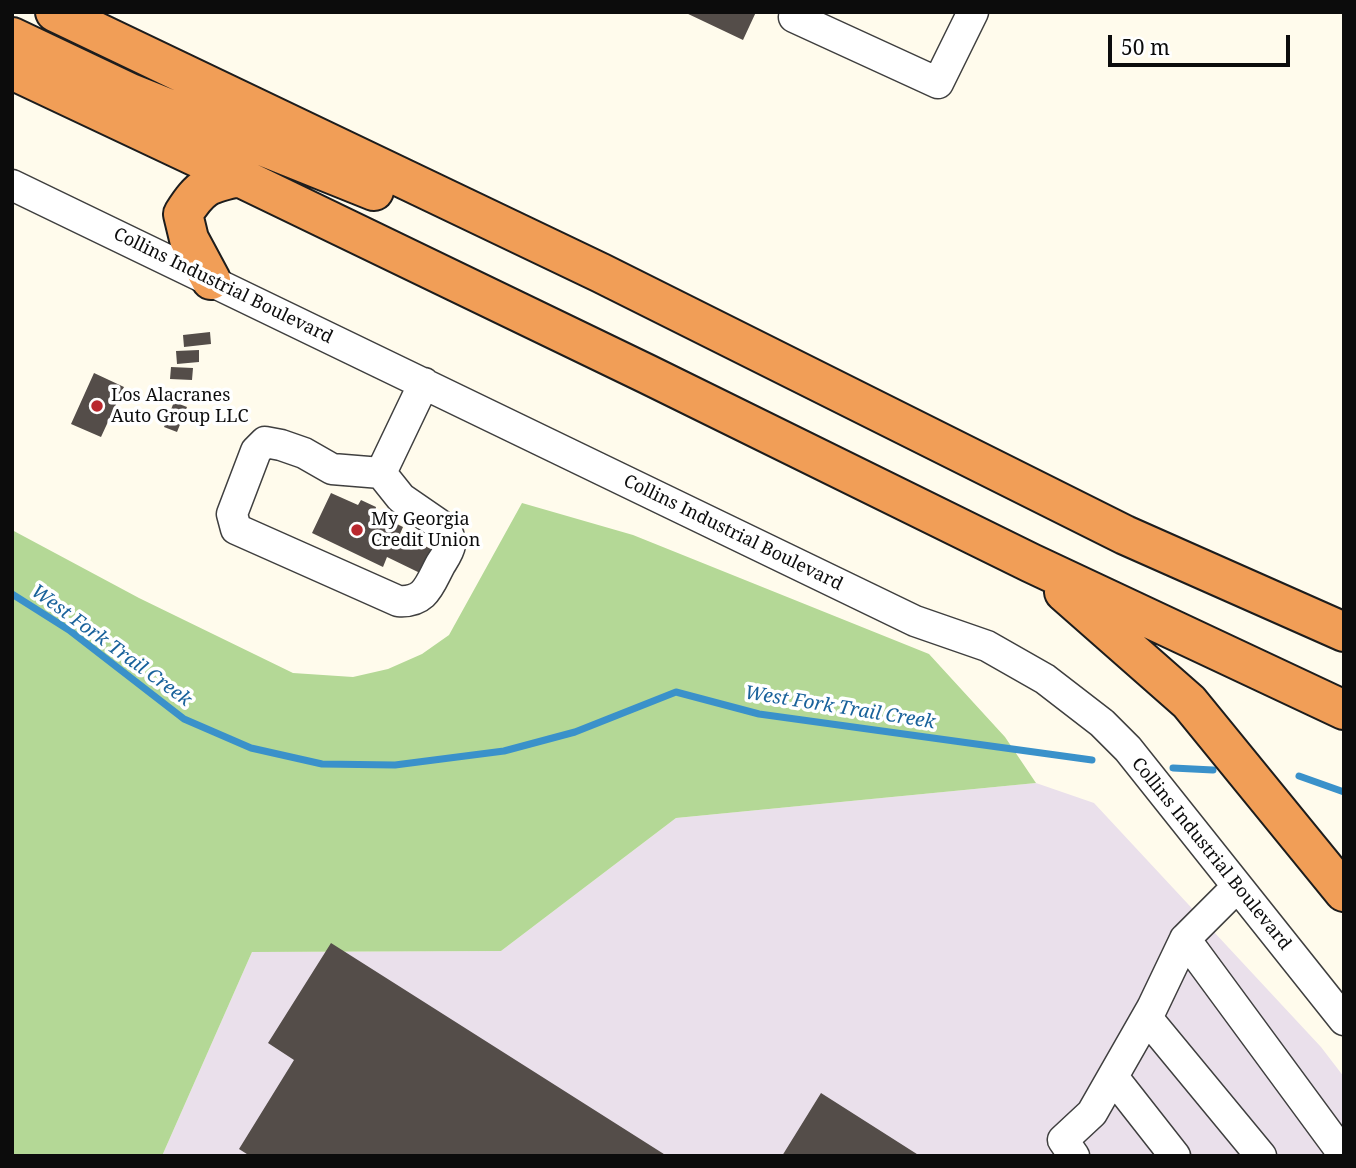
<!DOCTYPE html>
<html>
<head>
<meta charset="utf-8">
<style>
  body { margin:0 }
  #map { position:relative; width:1356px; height:1168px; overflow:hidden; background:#fffbec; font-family:"Noto Serif",serif }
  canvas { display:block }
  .frame { position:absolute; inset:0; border:14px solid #0c0c0c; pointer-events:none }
  .scale { position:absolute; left:1108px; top:35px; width:182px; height:32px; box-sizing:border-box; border:4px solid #0c0c0c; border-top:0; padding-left:9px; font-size:21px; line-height:24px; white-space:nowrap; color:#0c0c0c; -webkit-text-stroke:5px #fff; paint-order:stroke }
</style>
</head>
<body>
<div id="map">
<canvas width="1356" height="1168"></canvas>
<div class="frame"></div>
<div class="scale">50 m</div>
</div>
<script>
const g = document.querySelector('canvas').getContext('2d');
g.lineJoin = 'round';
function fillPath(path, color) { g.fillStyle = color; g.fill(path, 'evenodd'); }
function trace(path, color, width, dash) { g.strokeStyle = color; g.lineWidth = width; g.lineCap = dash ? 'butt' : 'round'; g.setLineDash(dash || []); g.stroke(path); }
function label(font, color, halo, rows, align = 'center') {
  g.font = font + ' "Noto Serif",serif'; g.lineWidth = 7; g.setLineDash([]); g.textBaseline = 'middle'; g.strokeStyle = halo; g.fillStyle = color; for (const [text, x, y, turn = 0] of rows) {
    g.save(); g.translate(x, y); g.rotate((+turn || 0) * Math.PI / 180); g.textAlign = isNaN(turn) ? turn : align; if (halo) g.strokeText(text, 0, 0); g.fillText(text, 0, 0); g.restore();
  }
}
fillPath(new Path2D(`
  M 1036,783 L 1094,803 L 1321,1047 L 1344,1077 L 1344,1156 L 162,1156 L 252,952 L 501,951 L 676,818 Z`), '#eae0eb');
fillPath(new Path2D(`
  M 522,503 L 633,535 L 929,654 L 1005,737 L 1036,783 L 676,818 L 501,951 L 252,952 L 162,1156 L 12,1156 L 12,530 L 139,598 L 293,673 L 353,677 L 388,669 L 422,654 L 449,635 Z`), '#b4d896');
trace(new Path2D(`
  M 12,594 L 69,630 L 184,719 L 251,748 L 322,764 L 395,765 L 504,751 L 575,732 L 676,692 L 759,714 L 1092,760
  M 1173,768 L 1213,770
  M 1299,776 L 1344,792`), '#3a91ca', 7);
fillPath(new Path2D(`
  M 684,12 L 756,12 L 743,40 Z
  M 210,332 L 211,344 L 184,347 L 183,335 Z
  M 199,350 L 199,362 L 177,364 L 176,351 Z
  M 171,367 L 193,368 L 192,380 L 170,379 Z
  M 94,373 L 124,387 L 101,437 L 71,424 Z
  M 174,402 L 187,407 L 177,432 L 164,427 Z
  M 331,493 L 358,505 L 361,500 L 376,507 L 375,513 L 403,527 L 400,534 L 431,549 L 420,573 L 387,557 L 383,567 L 312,533 Z
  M 331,943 L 667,1156 L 250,1156 L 239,1149 L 294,1060 L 268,1043 Z
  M 821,1093 L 920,1156 L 782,1156 Z`), '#544d49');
const minor = new Path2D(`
  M 794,17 L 938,83 L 973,12
  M 12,185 L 915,621 L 987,646 L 1045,679 L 1102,723 L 1128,749 L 1344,1020
  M 265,442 L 281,445 L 304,453 L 332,469 L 381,473 L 401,498 L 446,529 C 448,534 451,540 450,545 C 449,552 443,560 440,565 C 429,586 425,603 398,601 L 236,529 L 232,514 L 256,451 Z
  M 381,473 L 424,383
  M 1237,887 L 1185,939 L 1344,1155
  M 1147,1018 L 1261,1156
  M 1113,1077 L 1175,1156
  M 1074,1156 L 1063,1140 L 1092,1113 L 1152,1008 L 1185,939`);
const highway = new Path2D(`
  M 55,12 L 601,273 L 1125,535 L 1344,632
  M 12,37 L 130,93 L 374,191
  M 12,70 L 239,177 L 647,374 L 1031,563 L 1344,710
  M 211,280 L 189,239 L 183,214 C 201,186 207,184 239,177
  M 1064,592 L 1189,702 L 1344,892`);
trace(minor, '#3f3f3f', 33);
trace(highway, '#1d1d1d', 42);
trace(minor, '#fff', 30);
trace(highway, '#f19e57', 38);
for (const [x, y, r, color] of [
  [97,406,7,"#b9282e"],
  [357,530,7,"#b9282e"]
]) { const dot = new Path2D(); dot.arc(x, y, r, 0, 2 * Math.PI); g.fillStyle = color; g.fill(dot); trace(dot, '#fff', 2.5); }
label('18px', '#0c0c0c', '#fff', [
  ["Collins Industrial Boulevard",223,286,26],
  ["Collins Industrial Boulevard",733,533,26],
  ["Collins Industrial Boulevard",1211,854,51]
]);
label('18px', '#0c0c0c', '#fff', [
  ["Los Alacranes",111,396],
  ["Auto Group LLC",111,417],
  ["My Georgia",371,520],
  ["Credit Union",371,541]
], 'left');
label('italic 19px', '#19629b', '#fff', [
  ["West Fork Trail Creek",111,646,36],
  ["West Fork Trail Creek",840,708,9]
]);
</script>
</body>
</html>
